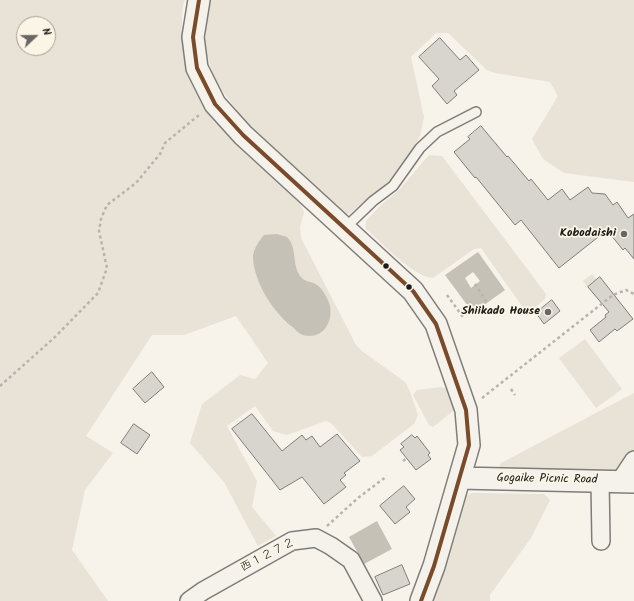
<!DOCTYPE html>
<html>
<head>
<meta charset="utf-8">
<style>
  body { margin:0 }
  #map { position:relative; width:634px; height:601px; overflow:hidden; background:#f7f3ea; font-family:Kalam,sans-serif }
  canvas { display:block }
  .north { position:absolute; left:16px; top:16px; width:40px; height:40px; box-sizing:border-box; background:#fcf5e5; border:1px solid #a29e95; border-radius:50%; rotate:68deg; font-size:11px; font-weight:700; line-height:16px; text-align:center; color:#1c1c1c }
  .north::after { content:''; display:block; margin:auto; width:14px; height:18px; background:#696764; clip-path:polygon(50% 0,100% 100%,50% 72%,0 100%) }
</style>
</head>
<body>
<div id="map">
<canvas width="634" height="601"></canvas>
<div class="north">N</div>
</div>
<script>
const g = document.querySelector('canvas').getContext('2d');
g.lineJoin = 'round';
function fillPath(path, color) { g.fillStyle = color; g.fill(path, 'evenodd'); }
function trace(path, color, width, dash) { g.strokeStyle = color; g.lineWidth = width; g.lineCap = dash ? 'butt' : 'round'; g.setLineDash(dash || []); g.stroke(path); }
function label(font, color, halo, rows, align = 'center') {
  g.font = font + ' Kalam,"Klee One",sans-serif'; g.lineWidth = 3.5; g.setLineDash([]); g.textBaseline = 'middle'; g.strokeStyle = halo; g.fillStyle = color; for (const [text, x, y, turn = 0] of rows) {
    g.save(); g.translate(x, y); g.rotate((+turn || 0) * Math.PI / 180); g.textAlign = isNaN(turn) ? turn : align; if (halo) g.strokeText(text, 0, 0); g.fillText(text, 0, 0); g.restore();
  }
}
fillPath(new Path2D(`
  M 0,0 L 185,0 C 182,7 182,13 182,21 C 180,55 189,86 209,114 L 300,203 L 304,212 L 300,227 L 301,238 L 356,345 L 362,351 L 405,382 L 409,389 L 418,415 L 414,424 L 372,456 L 362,457 L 331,423 L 326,421 L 287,435 L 273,431 L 255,406 L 227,426 L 257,481 L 252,507 L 276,536 L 258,546 L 224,482 L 190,443 L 202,404 L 240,375 L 255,379 L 268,363 L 236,316 L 184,335 L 152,335 L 86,436 L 113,453 L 85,490 L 72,550 L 108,601 L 0,601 ZM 24,24 L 48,24 L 48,48 L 24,48 Z
  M 211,0 L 634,0 L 634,182 L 564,173 L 543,159 L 532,139 L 558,96 L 550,82 L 495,73 L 487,70 L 448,33 L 436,33 L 411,57 L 424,117 L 420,136 L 410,155 L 387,183 L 349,214 L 342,214 L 244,120 L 215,81 L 205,48 L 206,22 Z
  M 429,155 L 442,156 L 546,294 L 545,299 L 533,309 L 524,309 L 481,248 L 474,249 L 433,278 C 412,276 382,243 366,229 L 366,221 L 380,206 L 399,190 Z
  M 592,274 L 605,290 L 595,297 L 583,281 Z
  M 585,339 L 622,389 L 596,408 L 559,358 Z
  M 441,387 L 447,389 L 454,406 L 453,411 L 433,427 L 429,425 L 413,395 L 417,390 Z
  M 634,393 L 634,474 L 504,473 L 499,468 L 501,463 Z
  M 472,493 L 544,494 L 550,500 L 531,538 L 490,595 L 490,601 L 431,601 L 462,498 Z`), '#e8e2d7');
fillPath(new Path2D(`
  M 277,234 L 287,237 C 289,239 291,242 292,245 C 296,256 293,270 303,279 C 307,282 313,282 317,285 C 323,289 328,299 330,306 C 333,322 323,340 303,335 C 300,334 296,331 294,328 C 274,314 253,281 253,256 C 254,248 259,241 264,235 Z
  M 478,252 L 505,290 L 473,313 L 445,275 ZM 473,272 L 480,281 L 471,288 L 465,278 Z
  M 377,521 L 392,549 L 364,564 L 349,537 Z`), '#c5c1b7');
const building = new Path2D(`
  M 440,38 L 460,60 L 466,55 L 479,70 L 454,91 L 457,95 L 447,104 L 432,86 L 439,79 L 419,57 Z
  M 481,126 L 507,157 L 508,156 L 529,181 L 531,179 L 548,200 L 562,189 L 570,200 L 588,187 L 592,193 L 605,194 L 613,205 L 617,202 L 628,218 L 634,214 L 634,259 L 625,248 L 623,250 L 607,230 L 559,268 L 521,220 L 515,225 L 476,177 L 475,178 L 454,152 L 470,139 L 468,137 Z
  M 600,277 L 633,319 L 617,331 L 615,329 L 599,342 L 590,330 L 606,317 L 605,315 L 609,312 L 588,287 Z
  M 552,300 L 560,311 L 544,324 L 536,313 Z
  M 152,372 L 164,387 L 145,403 L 133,389 Z
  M 252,414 L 282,451 L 302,435 L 306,440 L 312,436 L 320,447 L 337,434 L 360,461 L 344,473 L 346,475 L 340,480 L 346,487 L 324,504 L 302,477 L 280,490 L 232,429 Z
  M 134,424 L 150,435 L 137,454 L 121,443 Z
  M 412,435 L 415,438 L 417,436 L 430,453 L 428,455 L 431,459 L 416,470 L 400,450 L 404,447 L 401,444 Z
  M 404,486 L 415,499 L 406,507 L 410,512 L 395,524 L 380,506 Z
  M 402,565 L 410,584 L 383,595 L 375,577 Z`);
fillPath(building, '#d8d5cf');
trace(building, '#7f7d79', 1);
const service = new Path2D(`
  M 345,228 L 373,201 L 393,186 L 420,148 L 437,132 L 476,112`);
const minor = new Path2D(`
  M 600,481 L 601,541
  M 620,481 L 634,460
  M 189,601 L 203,591 L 292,541 L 316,538 L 331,546 L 351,560 L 373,601`);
const tertiary = new Path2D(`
  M 199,0 L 193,37 L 197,68 L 215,104 L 243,135 L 413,291 L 436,324 L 466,410 L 469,445 L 434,566 L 421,601
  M 460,478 L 634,482`);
trace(service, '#7f7d79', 12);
trace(minor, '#7f7d79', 20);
trace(tertiary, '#7f7d79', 24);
trace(new Path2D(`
  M 475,284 L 488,304
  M 447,295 L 463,317
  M 0,386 L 54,338 L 98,293 L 107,268 L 99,231 L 101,219 L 107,205 L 136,183 L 160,154 L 165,143 L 199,115
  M 511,389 L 515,395
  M 482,398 L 613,295 L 626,290 L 634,294
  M 403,461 L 407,458
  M 327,526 L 358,498 L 387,476`), '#b6b4af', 2.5, [3, 3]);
trace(service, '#f5f2ec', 9);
trace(minor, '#f5f2ec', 17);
trace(tertiary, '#f5f2ec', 21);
trace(new Path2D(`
  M 199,0 L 193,37 L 197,68 L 215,104 L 243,135 L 413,291 L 436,324 L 466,410 L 469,445 L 434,566 L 421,601`), '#7a4b2a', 4);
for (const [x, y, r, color] of [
  [624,234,4,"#696764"],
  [386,266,3.5,"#1c1c1c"],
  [409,287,3.5,"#1c1c1c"],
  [548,312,4,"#696764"]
]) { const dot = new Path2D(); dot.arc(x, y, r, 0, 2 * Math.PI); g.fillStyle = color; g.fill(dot); trace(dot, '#fcf5e5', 1.5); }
label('bold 12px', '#1c1c1c', '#fcf5e5', [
  ["Kobodaishi",616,234],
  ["Shiikado House",540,312]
], 'right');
label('12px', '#1c1c1c', '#fcf5e5', [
  ["Gogaike Picnic Road",547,480,1],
  ["西１２７２",268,556,-27]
]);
</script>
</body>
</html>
